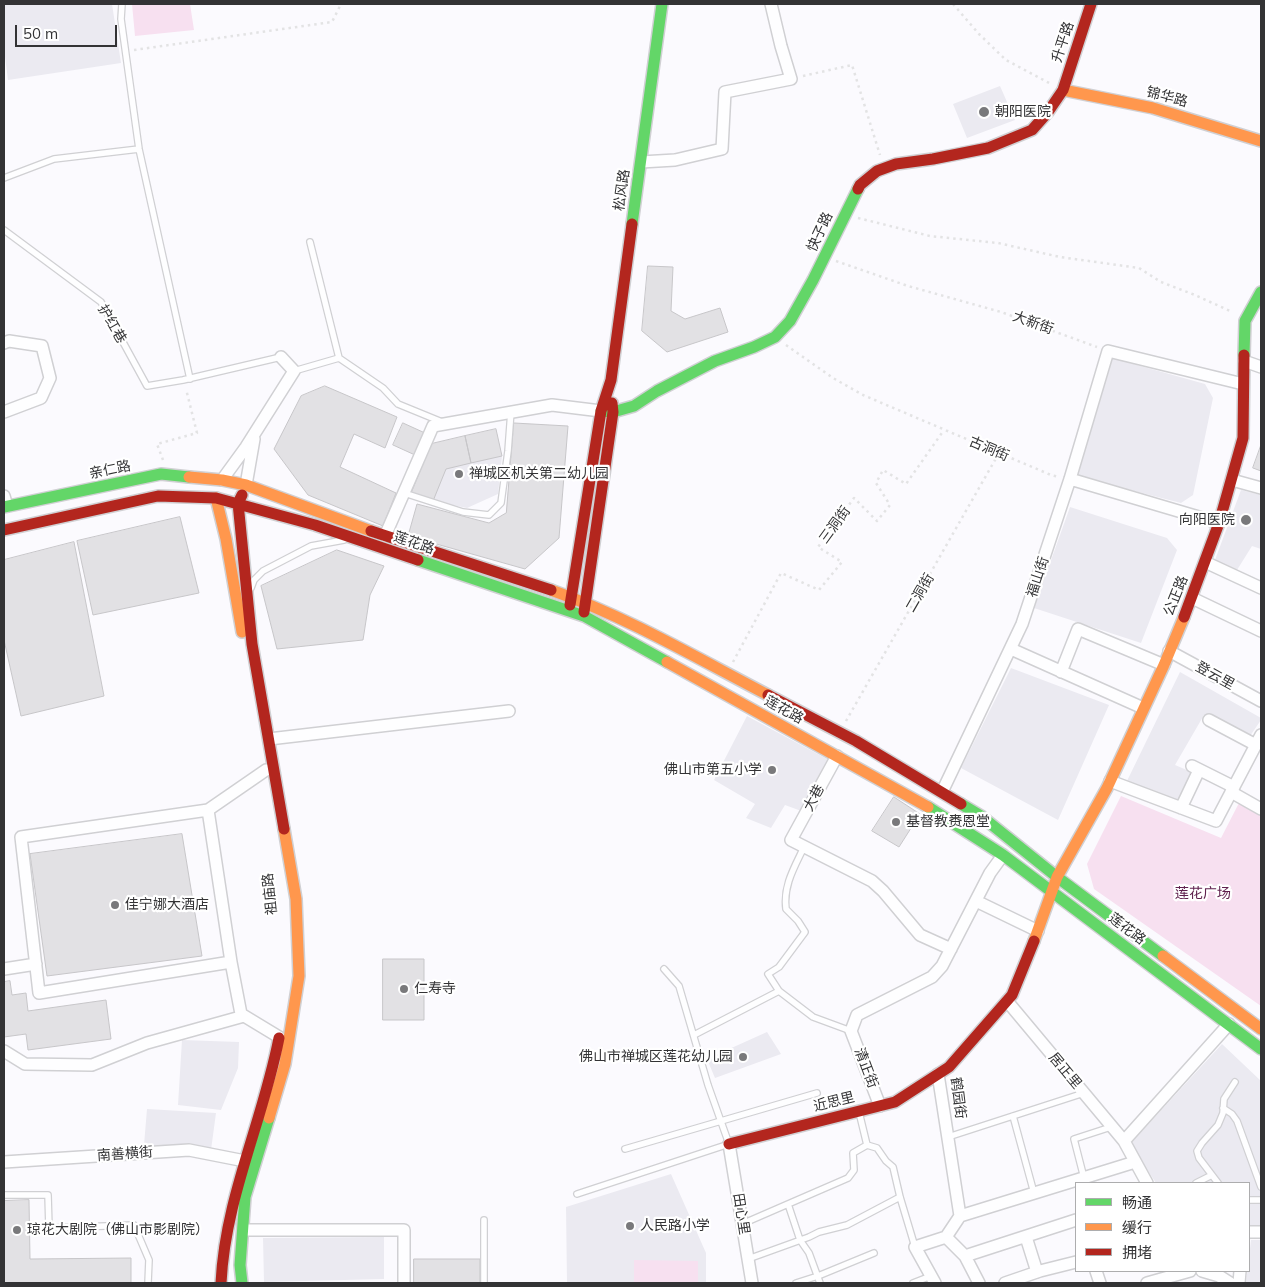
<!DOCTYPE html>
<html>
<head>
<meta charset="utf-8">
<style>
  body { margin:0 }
  #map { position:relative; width:1265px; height:1287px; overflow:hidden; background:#fbfafe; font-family:Mulish,"Noto Sans SC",sans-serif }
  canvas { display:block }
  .frame { position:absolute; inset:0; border:5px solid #333335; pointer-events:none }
  .legend { position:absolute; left:1075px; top:1182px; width:175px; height:90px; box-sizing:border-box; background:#fff; border:1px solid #adadae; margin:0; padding:6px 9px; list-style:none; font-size:15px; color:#333335 }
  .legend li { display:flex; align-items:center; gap:10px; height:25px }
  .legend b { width:25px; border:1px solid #adadae }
  .scale { position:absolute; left:15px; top:25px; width:102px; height:22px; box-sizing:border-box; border:2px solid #333335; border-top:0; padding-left:6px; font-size:15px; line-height:18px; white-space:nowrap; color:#333335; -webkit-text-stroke:4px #fff; paint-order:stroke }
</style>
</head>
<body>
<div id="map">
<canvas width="1265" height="1287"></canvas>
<div class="frame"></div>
<ul class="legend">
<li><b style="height:6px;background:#63d668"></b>畅通</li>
<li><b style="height:6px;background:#ff974d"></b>缓行</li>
<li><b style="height:6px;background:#b3261e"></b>拥堵</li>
</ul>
<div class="scale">50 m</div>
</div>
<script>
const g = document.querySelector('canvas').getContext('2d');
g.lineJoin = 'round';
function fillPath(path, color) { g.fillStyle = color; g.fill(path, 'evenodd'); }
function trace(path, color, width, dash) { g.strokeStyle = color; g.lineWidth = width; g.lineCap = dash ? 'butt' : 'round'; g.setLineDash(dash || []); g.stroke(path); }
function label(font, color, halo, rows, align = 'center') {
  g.font = font + ' Mulish,"Noto Sans SC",sans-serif'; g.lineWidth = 4.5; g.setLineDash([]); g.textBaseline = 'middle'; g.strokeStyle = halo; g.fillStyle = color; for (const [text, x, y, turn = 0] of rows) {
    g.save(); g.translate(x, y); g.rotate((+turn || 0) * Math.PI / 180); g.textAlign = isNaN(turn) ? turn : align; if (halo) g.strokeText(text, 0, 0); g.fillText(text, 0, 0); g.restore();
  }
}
fillPath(new Path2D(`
  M 4,4 L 112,4 L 121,63 L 8,80 L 4,49 Z
  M 1000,86 L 1015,120 L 967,138 L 953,104 Z
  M 1112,358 L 1205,384 L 1213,398 L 1193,495 L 1181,503 L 1076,476 Z
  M 496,429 L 502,456 L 498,494 L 467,508 L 433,501 L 411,493 L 431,444 Z
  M 1241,490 L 1261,495 L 1261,549 L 1252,546 L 1237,570 L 1215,560 Z
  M 1070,507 L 1167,538 L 1177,550 L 1141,643 L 1034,608 Z
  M 1011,668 L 1109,705 L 1058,820 L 961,768 Z
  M 1180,672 L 1261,718 L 1261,720 L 1250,736 L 1204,715 L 1175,765 L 1194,773 L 1180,803 L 1126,783 Z
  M 747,716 L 829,760 L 804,812 L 785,805 L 771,828 L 746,818 L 755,804 L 714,780 Z
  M 767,1032 L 781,1054 L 715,1078 L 707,1059 Z
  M 182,1040 L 239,1042 L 238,1068 L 221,1110 L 178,1105 Z
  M 1222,1044 L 1261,1081 L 1261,1228 L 1249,1227 L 1249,1183 L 1156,1183 L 1130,1144 Z
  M 147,1109 L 216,1113 L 211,1150 L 144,1145 Z
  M 671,1174 L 706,1253 L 706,1283 L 567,1283 L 566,1207 Z
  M 384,1237 L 384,1279 L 264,1282 L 263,1238 Z
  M 1251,1240 L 1261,1240 L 1261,1283 L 1246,1283 Z`), '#ebeaf1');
fillPath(new Path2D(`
  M 132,4 L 190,4 L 194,30 L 135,36 Z
  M 1121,796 L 1221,838 L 1240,801 L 1261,812 L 1261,1006 L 1094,889 L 1087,864 Z
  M 634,1260 L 698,1261 L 698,1283 L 634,1283 Z`), '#f7e0f0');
const building = new Path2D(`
  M 648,266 L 673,267 L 671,311 L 685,319 L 720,308 L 728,332 L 667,352 L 642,331 Z
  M 325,386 L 397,417 L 385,448 L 354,434 L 340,467 L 396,493 L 383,526 L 308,495 L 274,449 L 301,396 Z
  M 403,423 L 425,433 L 415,455 L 393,445 Z
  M 514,423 L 568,426 L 559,538 L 525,569 L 408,536 L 417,504 L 489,523 L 506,513 Z
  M 496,429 L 502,456 L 471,463 L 465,436 Z
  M 465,436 L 471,463 L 446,469 L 433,501 L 411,493 L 431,444 Z
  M 1261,445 L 1261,471 L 1253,468 Z
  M 180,517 L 199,593 L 93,615 L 77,541 Z
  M 74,542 L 104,696 L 21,716 L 4,640 L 4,560 Z
  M 337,550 L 384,566 L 370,595 L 363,640 L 277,649 L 261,586 Z
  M 894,797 L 920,814 L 899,847 L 872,831 Z
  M 182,834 L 202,956 L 47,976 L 30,854 Z
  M 383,959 L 424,959 L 424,1020 L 383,1020 Z
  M 10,981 L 12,995 L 26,993 L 28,1011 L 106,1000 L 111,1039 L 28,1050 L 26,1034 L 4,1037 L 4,982 Z
  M 29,1200 L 30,1259 L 131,1258 L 131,1283 L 4,1283 L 4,1201 Z
  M 414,1259 L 480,1259 L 480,1283 L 414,1283 Z`);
fillPath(building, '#e2e1e4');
trace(building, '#c7c6c9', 1);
const lane = new Path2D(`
  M 122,4 L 121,19 L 139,149 L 190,379
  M 4,178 L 54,159 L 139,149
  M 4,230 L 101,302 L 147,386 L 183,380 L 281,357
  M 310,242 L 339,358
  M 294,371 L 339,358 L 383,388 L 398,404 L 442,422
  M 404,493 L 463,512 L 489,515 L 501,503 L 508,451 L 511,411
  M 251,588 L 254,580 L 263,571 L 311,546 L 344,540
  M 804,847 C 794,868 783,886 786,909 L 798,921 L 805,932 L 779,967 L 768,974 L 779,991 L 813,1017 L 851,1031
  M 694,1035 L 779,991
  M 1223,1108 L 1232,1114 L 1237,1121 L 1261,1187
  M 859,1112 L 867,1145 L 877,1148 L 886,1161 L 893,1167 L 900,1197 L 915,1247
  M 1013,1116 L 1034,1193
  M 948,1137 L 1084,1093
  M 625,1149 L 817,1093
  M 1084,1178 L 1074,1139 L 1111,1127
  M 1196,1183 L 1212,1175
  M 1218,1183 L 1199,1158 L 1197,1151 L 1202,1143 L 1218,1125 L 1223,1113 L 1224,1099 L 1235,1082
  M 577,1194 L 729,1144 L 708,1085 L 679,986 L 664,969
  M 4,1195 L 48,1195 L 49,1228 L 134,1225 L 149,1260 L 148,1283
  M 1249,1200 L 1261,1200
  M 788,1204 L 800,1240 L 809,1253 L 820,1283
  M 484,1220 L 484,1283
  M 742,1224 L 848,1178 L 854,1170 L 853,1153 L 867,1145
  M 748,1259 L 809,1237 L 819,1232 L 847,1225 L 900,1197
  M 796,1283 L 818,1276 L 874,1253
  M 913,1283 L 931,1276`);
const street = new Path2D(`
  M 641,162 L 675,160 L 722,149 L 725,92 L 791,79 L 781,46 L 771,4
  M 4,343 L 9,341 L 42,346 L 50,378 L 41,398 L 4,412
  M 1244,361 L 1261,367
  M 1070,479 L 1219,523
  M 222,480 L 246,447 L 294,371 L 281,357
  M 1232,480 L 1261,488
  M 246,485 L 254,439
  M 4,496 L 7,506
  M 385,536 L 433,426 L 552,405 L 601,411
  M 1205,562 L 1261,588
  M 1192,598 L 1261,631
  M 1011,649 L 1143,708
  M 1169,651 L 1261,701
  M 1061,672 L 1078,629 L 1164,665
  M 1209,720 L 1256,745
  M 269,739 L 509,711
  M 837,756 L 791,840 L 872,881 L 883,891 L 920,935 L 951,949
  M 1192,766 L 1234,787
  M 266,770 L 208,810 L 21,837 L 39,993 L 231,962 L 241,1014 L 279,1037
  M 1110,781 L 1216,821 L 1261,735
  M 942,792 L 1022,624 L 1070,479 L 1108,351 L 1243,384
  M 1231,792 L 1261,809
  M 1181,808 L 1199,770
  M 208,810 L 231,962
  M 976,901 L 1038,931
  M 4,969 L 36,964
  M 1007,1001 L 1124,1141 L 1147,1183
  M 4,1051 L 25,1064 L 92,1065 L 147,1043 L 244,1016
  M 880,1106 L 851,1031 L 857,1015 L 932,977 L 942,966 L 990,873 L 1003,855
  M 1124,1141 L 1229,1024
  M 729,1144 L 752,1283
  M 4,1162 L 189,1150 L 245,1161
  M 960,1216 L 1135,1162
  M 243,1230 L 404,1230 L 404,1283
  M 1249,1232 L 1261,1232
  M 946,1237 L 965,1256 L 979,1283
  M 1026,1237 L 1037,1272
  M 965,1256 L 1076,1220
  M 1096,1271 L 1100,1283
  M 1202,1271 L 1219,1276 L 1230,1283
  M 935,1283 L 915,1247 L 946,1237 L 960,1216 L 938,1074
  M 1005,1283 L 1040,1271 L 1076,1262
  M 1147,1283 L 1190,1271
  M 1239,1283 L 1240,1271`);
const fast = new Path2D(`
  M 632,224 L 662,4
  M 1244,355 L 1245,321 L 1261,292
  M 601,411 L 613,412 L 634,406 L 657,391 L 715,361 L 754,347 L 775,337 L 790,321 L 813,280 L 858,189
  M 4,507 L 161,474 L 189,477
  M 418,560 L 584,616 L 667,662
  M 961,804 L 981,816 L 1057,877 L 1163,956
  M 928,807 L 1003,855 L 1261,1049
  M 242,1283 L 240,1265 L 245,1197 L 269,1118`);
const slow = new Path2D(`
  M 1063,90 L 1153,108 L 1261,141
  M 189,477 L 222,480 L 246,485 L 371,531
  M 216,498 L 226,539 L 242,632
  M 551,590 C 627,617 697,658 768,695
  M 667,662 L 928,807
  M 1034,941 L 1057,877 L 1107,788 L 1164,665 L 1184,617
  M 1163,956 L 1261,1029
  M 269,1118 L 285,1064 L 299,976 L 296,899 L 284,829`);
const jam = new Path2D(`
  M 858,189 L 860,185 L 877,171 L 896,164 L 933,159 L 988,148 L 1032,130 L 1048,112 L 1063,90 L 1091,4
  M 242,495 L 238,503 L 252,644 L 284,829
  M 4,530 L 158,496 L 216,498 L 315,525 L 418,560
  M 371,531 L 551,590
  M 570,605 L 601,411 L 611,380 L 632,224
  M 584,612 L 613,412 L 612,403
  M 1184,617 L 1219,523 L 1243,438 L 1244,355
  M 768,695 L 856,741 L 961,804
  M 729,1144 L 895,1102 L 949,1067 L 1012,995 L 1034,941
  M 221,1283 C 225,1198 263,1121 279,1038`);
trace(lane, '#d0d0d3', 8);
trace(street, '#d0d0d3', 14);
trace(fast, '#d0d0d3', 14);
trace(slow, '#d0d0d3', 14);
trace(jam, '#d0d0d3', 14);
trace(new Path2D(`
  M 953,4 L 979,34 L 1006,60 L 1051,84
  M 134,50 L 332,22 L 341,4
  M 803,76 L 852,65 L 880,155
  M 858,218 L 930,236 L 998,243 L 1060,257 L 1139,268 L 1161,282 L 1195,295 L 1230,311
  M 836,261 L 908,286 L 1001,312 L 1097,347
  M 786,345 L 833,378 L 863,395 L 1051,475 L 1059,477
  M 163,460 L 157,444 L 197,433 L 186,389
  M 733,662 L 781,573 L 819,590 L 842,562 L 818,547 L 854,498 L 877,521 L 890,505 L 876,483 L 883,470 L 906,484 L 944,430
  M 846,721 L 999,453`), '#e3e3e4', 2.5, [2.5, 4]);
trace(lane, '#fefeff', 5.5);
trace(street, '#fefeff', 11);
trace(fast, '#63d668', 11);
trace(slow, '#ff974d', 11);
trace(jam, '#b3261e', 11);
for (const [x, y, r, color] of [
  [984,112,6,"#79797b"],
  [459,474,5,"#79797b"],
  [1246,520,6,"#79797b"],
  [772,770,5,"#79797b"],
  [896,822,5,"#79797b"],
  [115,905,5,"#79797b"],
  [404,989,5,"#79797b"],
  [743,1057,5,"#79797b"],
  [630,1226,5,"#79797b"],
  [17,1230,5,"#79797b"]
]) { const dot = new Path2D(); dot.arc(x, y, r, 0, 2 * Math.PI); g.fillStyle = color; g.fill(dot); trace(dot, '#fff', 2); }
label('14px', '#333335', '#fff', [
  ["升平路",1063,42,-72],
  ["锦华路",1167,97,15],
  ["松风路",622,190,-82],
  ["快子路",820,232,-65],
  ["大新街",1033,323,20],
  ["护红巷",112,324,60],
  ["古洞街",989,449,23],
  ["亲仁路",110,470,-12],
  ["三洞街",835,525,-54],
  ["莲花路",414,543,19],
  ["福山街",1038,577,-72],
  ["二洞街",920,593,-60],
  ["公正路",1176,596,-68],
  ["登云里",1215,676,29],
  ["莲花路",784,710,29],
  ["大巷",814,798,-62],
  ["祖庙路",270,894,-96],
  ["莲花路",1127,929,37],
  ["清正街",866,1068,69],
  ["居正里",1065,1071,50],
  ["鹤园街",958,1098,83],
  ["近思里",834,1102,-14],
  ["南善横街",125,1154,-4],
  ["田心里",741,1214,81]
]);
label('14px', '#333335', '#fff', [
  ["朝阳医院",995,112],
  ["禅城区机关第二幼儿园",469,474],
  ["向阳医院",1235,520,"right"],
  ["佛山市第五小学",762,770,"right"],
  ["基督教赉恩堂",906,822],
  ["佳宁娜大酒店",125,905],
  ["仁寿寺",414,989],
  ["佛山市禅城区莲花幼儿园",733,1057,"right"],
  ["人民路小学",640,1226],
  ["琼花大剧院（佛山市影剧院）",27,1230]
], 'left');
label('14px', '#5f204d', '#fff', [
  ["莲花广场",1203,894]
]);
</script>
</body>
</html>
